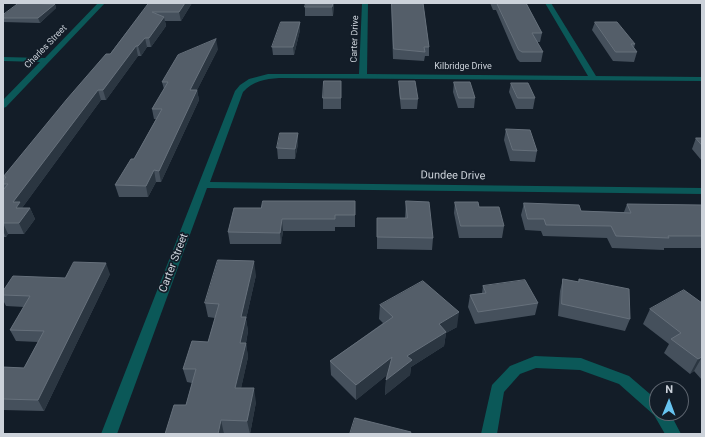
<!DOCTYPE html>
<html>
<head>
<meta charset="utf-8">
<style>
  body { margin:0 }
  #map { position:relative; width:705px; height:437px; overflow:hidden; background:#131d28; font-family:Roboto,sans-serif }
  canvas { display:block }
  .frame { position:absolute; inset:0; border:4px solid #ccd2da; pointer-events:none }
  .north { position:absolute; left:649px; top:381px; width:40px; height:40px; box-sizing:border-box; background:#131d28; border:1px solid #5d656f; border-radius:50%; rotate:1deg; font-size:11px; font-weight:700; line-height:16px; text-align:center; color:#ccd2da }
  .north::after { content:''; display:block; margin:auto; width:14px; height:18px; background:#67c4f0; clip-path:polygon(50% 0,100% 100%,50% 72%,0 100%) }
</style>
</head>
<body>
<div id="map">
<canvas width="705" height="437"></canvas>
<div class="frame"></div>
<div class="north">N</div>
</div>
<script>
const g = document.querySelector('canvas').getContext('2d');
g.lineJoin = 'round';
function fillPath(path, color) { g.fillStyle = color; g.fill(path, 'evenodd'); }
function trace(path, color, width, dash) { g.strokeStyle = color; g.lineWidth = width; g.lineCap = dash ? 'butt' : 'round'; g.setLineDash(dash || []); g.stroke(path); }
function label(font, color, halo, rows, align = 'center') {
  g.font = font + ' Roboto,sans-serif'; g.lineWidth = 3.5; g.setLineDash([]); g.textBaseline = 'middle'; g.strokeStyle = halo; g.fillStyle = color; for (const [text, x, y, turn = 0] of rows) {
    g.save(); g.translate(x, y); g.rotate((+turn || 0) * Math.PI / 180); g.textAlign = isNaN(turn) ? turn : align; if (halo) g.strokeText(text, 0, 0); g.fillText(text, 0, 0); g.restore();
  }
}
fillPath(new Path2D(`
  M 98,3 L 105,3 L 6,107 L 3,108 L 3,100 L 40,62 L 3,61 L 3,57 L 45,58 Z
  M 362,3 L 368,3 L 367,74 L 588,76 L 545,3 L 551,3 L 596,76 L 702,77 L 702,81 L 279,78 C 265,79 253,81 243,92 L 210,182 L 702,188 L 702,194 L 207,188 L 117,434 L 101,434 L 235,91 L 240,85 L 249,79 L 268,74 L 359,74 Z
  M 535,356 L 581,358 L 586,360 L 629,376 L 657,400 L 657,413 L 670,413 L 681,434 L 665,434 L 654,415 L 619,384 L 580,370 L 536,368 L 520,374 L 504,392 L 497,434 L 481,434 L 492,385 L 510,366 Z`), '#0b5858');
fillPath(new Path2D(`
  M 149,3 L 192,3 L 181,21 L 165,21 L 166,26 L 151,47 L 147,47 L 141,56 L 138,56 L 106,100 L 101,100 L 22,208 L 30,208 L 35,219 L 24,234 L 8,234 L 6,237 L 3,237 L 3,181 L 4,179 L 3,177 L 110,54 Z
  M 334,3 L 333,16 L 305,16 L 305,7 Z
  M 391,3 L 423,3 L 429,47 L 429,56 L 425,56 L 424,61 L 393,59 Z
  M 490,3 L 526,3 L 542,33 L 540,42 L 537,42 L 543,52 L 541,62 L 520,62 L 517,59 L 496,10 L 493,10 Z
  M 55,4 L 56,8 L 40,23 L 3,22 L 3,15 Z
  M 300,22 L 300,30 L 294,55 L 273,55 L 272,47 Z
  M 595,22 L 635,44 L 634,48 L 637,52 L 634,62 L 613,61 L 592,30 Z
  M 218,49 L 197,90 L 199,100 L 161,182 L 156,182 L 148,197 L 119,197 L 115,185 L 134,159 L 156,119 L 154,119 L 152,109 L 164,89 L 162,82 Z
  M 341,81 L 341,109 L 323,109 L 323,98 Z
  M 399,81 L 418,99 L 417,109 L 401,109 L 399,91 Z
  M 454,82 L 475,98 L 474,108 L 458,108 L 453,92 Z
  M 511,83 L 535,98 L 533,109 L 516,109 L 509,92 Z
  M 506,129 L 537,151 L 535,162 L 510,161 L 504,140 Z
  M 696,138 L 702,138 L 702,161 L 692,149 Z
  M 298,144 L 295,159 L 278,159 L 277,148 Z
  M 355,201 L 355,227 L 335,227 L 335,231 L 283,231 L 281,244 L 230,244 L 228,232 L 261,208 Z
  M 406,201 L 433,238 L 432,250 L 377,249 L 377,218 L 405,218 Z
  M 455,202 L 479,207 L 504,226 L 502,238 L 459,238 L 454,213 Z
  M 524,203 L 581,211 L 624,212 L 627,204 L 702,206 L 702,248 L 664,248 L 664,250 L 612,248 L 607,238 L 543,236 L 541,231 L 525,230 L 521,215 Z
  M 110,274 L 44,411 L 3,410 L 3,367 L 24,368 L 38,342 L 16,341 L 10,330 L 24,307 L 6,306 L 3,300 L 3,291 L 65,278 Z
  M 256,275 L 246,319 L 248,331 L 246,343 L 248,357 L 241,388 L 256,402 L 250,434 L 225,434 L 186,405 L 192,383 L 187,382 L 183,369 L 208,342 L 215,318 L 208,317 L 205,303 Z
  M 563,279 L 578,282 L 579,279 L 630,319 L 625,331 L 558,316 L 560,291 Z
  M 483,286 L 538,303 L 535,315 L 475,324 L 468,307 L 470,295 L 482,293 Z
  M 702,303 L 702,380 L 694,371 L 690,374 L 664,353 L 669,344 L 643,324 L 650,309 Z
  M 380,305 L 457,327 L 446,333 L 444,346 L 411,367 L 410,375 L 385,395 L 386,380 L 387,375 L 356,400 L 331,375 L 330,361 L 383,323 L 379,319 Z`), '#45505c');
fillPath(new Path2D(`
  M 185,3 L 192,3 L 181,21 L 179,12 Z
  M 333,3 L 334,3 L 333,16 L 332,7 Z
  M 55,4 L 56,8 L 40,23 L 38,18 Z
  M 164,17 L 166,26 L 151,47 L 149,38 Z
  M 300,22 L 300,30 L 294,55 L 293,47 Z
  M 145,38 L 147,47 L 141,56 L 138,46 Z
  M 216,39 L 218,49 L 192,100 L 190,90 Z
  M 136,46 L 138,56 L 106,100 L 103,90 Z
  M 98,90 L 101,100 L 22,208 L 21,219 L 13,202 Z
  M 197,90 L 199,100 L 161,182 L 159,171 Z
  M 298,133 L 298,144 L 295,159 L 295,149 Z
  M 154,170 L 156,182 L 148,197 L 146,186 Z
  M 30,208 L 35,219 L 24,234 L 19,223 Z
  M 282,219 L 283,231 L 281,244 L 280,233 Z
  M 3,223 L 8,234 L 6,237 L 3,231 Z
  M 254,261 L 256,275 L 246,319 L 248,331 L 246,343 L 248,357 L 238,402 L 235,388 L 240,343 L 241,317 Z
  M 106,263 L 110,274 L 44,411 L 38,400 Z
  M 459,312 L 457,327 L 446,333 L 444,346 L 411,367 L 410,375 L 385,395 L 386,380 L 407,356 L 439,324 Z
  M 392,357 L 391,372 L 356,400 L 356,385 Z
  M 702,357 L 694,371 L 690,374 L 698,359 Z
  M 254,388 L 256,402 L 250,434 L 247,421 Z
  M 221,420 L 224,434 L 218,434 Z`), '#2b3641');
const building = new Path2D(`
  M 19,3 L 21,3 L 55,4 L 38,18 L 3,18 L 3,15 Z
  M 149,3 L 185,3 L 179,12 L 152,12 L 164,17 L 149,38 L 145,38 L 138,46 L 136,46 L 103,90 L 98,90 L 13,202 L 20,202 L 16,208 L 30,208 L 19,223 L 3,223 L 3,190 L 8,184 L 3,184 L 3,181 L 6,177 L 3,177 L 67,99 L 106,54 L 110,54 Z
  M 306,3 L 333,3 L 332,7 L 305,7 Z
  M 392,3 L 423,3 L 429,47 L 424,47 L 425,52 L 394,49 Z
  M 497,3 L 526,3 L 542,33 L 532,33 L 543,52 L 522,52 L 519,50 Z
  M 281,22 L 300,22 L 293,47 L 272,47 Z
  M 595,22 L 617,22 L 635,44 L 631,44 L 637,52 L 616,52 Z
  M 216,39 L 190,90 L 197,90 L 159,171 L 154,170 L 146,186 L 115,185 L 131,159 L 134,159 L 162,109 L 152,109 L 168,82 L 162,82 L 178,55 Z
  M 324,81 L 341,81 L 341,98 L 323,98 Z
  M 399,81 L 415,81 L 418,99 L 401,99 Z
  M 454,82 L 470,82 L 475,98 L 459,98 Z
  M 511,83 L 528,83 L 535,98 L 518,98 Z
  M 506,129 L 530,130 L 537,151 L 513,150 Z
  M 280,133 L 298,133 L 295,149 L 277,148 Z
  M 696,138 L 702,138 L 702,145 Z
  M 263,201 L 355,201 L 355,215 L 335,215 L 335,219 L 282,219 L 280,233 L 228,232 L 234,208 L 261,208 Z
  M 406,201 L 429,202 L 433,238 L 377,237 L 377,218 L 407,218 Z
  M 455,202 L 478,202 L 479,207 L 499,207 L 504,226 L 461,226 Z
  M 524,203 L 579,205 L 581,211 L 631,213 L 627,204 L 701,205 L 702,206 L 702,236 L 668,236 L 669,238 L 616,236 L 611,226 L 546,225 L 544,219 L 528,219 Z
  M 218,260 L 254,261 L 241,317 L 246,317 L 240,343 L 246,343 L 235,388 L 254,388 L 247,421 L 221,420 L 218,434 L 165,434 L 174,405 L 186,405 L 196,369 L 183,369 L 192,341 L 208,342 L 219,304 L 205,303 Z
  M 74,262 L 106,263 L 38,400 L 3,399 L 3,367 L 24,368 L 44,331 L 10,330 L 30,296 L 3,295 L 3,291 L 13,276 L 65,278 Z
  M 563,279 L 579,282 L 579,279 L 629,289 L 630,319 L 562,304 Z
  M 525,280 L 538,303 L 478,312 L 470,295 L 486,293 L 483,286 Z
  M 423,281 L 459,312 L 439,324 L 446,332 L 407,356 L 412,360 L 386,380 L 392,357 L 356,385 L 330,361 L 393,317 L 380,305 Z
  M 684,290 L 702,303 L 702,357 L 698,359 L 671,339 L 681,333 L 650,309 Z
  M 355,418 L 411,432 L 410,434 L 350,434 Z`);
fillPath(building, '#545e69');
trace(building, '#66707b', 1);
label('9px', '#ccd2da', '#131d28', [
  ["Carter Drive",355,39,-88],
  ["Charles Street",46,47,-46],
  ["Kilbridge Drive",463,67]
]);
label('11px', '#ccd2da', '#131d28', [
  ["Dundee Drive",453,176,1],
  ["Carter Street",174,263,-69]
]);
</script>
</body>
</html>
